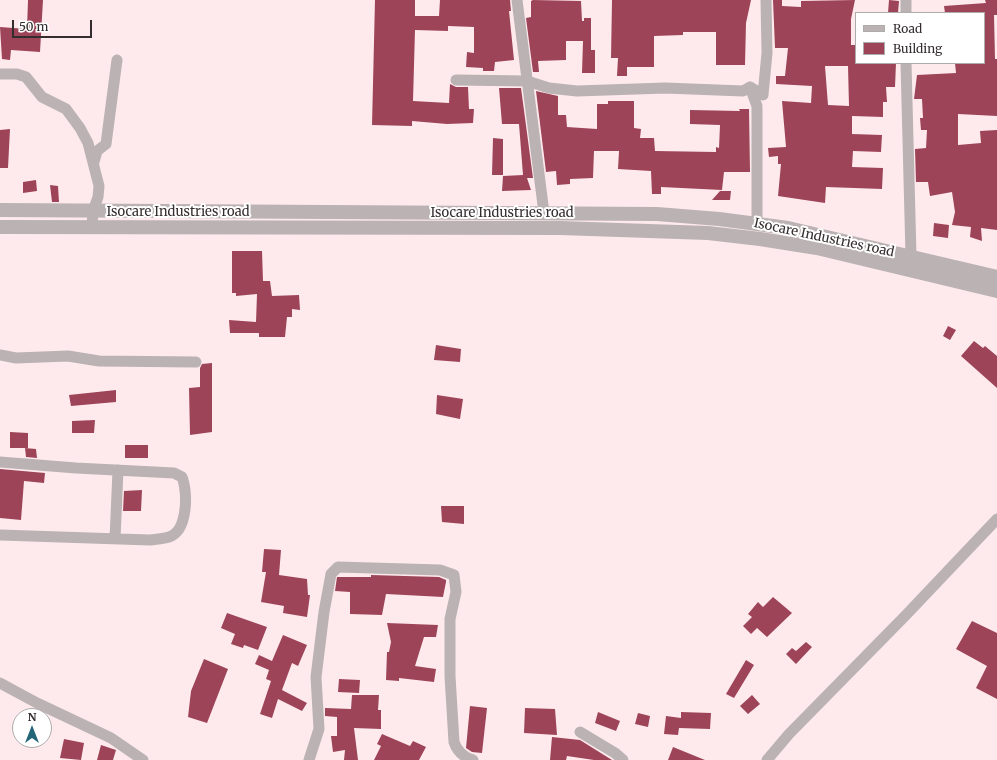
<!DOCTYPE html>
<html>
<head>
<meta charset="utf-8">
<style>
  body { margin:0 }
  #map { position:relative; width:997px; height:760px; overflow:hidden; background:#feeaed; font-family:Merriweather,serif }
  canvas { display:block }
  .legend { position:absolute; left:855px; top:12px; width:130px; height:52px; box-sizing:border-box; background:#fff; border:1px solid #aeabab; margin:0; padding:5px 7px; list-style:none; font-size:12px; color:#342d2e }
  .legend li { display:flex; align-items:center; gap:8px; height:20px }
  .legend b { width:20px; border:1px solid #aeabab }
  .north { position:absolute; left:12px; top:708px; width:40px; height:40px; box-sizing:border-box; background:#fff; border:1px solid #aeabab; border-radius:50%; rotate:0deg; font-size:11px; font-weight:700; line-height:16px; text-align:center; color:#342d2e }
  .north::after { content:''; display:block; margin:auto; width:14px; height:18px; background:#267; clip-path:polygon(50% 0,100% 100%,50% 72%,0 100%) }
  .scale { position:absolute; left:12px; top:20px; width:80px; height:18px; box-sizing:border-box; border:2px solid #342d2e; border-top:0; padding-left:5px; font-size:12px; line-height:14px; white-space:nowrap; color:#342d2e; -webkit-text-stroke:3px #fff; paint-order:stroke }
</style>
</head>
<body>
<div id="map">
<canvas width="997" height="760"></canvas>
<ul class="legend">
<li><b style="height:5px;background:#bbb2b3"></b>Road</li>
<li><b style="height:11px;background:#9e4458"></b>Building</li>
</ul>
<div class="north">N</div>
<div class="scale">50 m</div>
</div>
<script>
const g = document.querySelector('canvas').getContext('2d');
g.lineJoin = 'round';
function fillPath(path, color) { g.fillStyle = color; g.fill(path, 'evenodd'); }
function trace(path, color, width, dash) { g.strokeStyle = color; g.lineWidth = width; g.lineCap = dash ? 'butt' : 'round'; g.setLineDash(dash || []); g.stroke(path); }
function label(font, color, halo, rows, align = 'center') {
  g.font = font + ' Merriweather,serif'; g.lineWidth = 4; g.setLineDash([]); g.textBaseline = 'middle'; g.strokeStyle = halo; g.fillStyle = color; for (const [text, x, y, turn = 0] of rows) {
    g.save(); g.translate(x, y); g.rotate((+turn || 0) * Math.PI / 180); g.textAlign = isNaN(turn) ? turn : align; if (halo) g.strokeText(text, 0, 0); g.fillText(text, 0, 0); g.restore();
  }
}
fillPath(new Path2D(`
  M 28,0 L 43,0 L 40,52 L 11,50 L 10,60 L 2,59 L 0,27 L 27,29 Z
  M 375,0 L 415,0 L 415,16 L 439,16 L 440,0 L 510,0 L 511,11 L 509,11 L 514,60 L 495,62 L 494,71 L 483,71 L 483,68 L 466,67 L 467,52 L 474,53 L 474,27 L 448,26 L 448,31 L 415,30 L 413,101 L 449,103 L 450,84 L 456,87 L 468,87 L 469,109 L 474,109 L 473,123 L 447,124 L 412,121 L 412,126 L 372,125 Z
  M 533,0 L 581,1 L 582,21 L 584,21 L 584,18 L 591,18 L 591,50 L 595,50 L 595,73 L 582,73 L 583,41 L 566,41 L 566,60 L 538,61 L 539,72 L 533,72 L 526,18 L 531,17 L 531,1 Z
  M 612,0 L 751,0 L 746,23 L 745,65 L 716,65 L 716,32 L 683,32 L 683,35 L 654,36 L 654,67 L 627,67 L 627,76 L 617,76 L 618,58 L 611,58 Z
  M 773,0 L 782,0 L 782,6 L 801,7 L 801,1 L 855,0 L 851,19 L 851,45 L 856,45 L 856,63 L 896,63 L 895,87 L 886,87 L 887,102 L 883,102 L 883,117 L 852,116 L 852,134 L 882,135 L 881,152 L 853,151 L 852,167 L 883,168 L 882,189 L 826,187 L 825,203 L 778,196 L 781,164 L 778,164 L 778,156 L 769,157 L 768,148 L 786,147 L 782,101 L 811,103 L 812,86 L 776,84 L 776,76 L 785,76 L 788,48 L 775,48 ZM 825,66 L 848,66 L 849,106 L 828,105 Z
  M 889,0 L 899,1 L 898,13 L 888,13 Z
  M 985,0 L 997,0 L 997,15 L 994,15 L 995,59 L 997,59 L 997,116 L 958,114 L 958,145 L 981,143 L 980,131 L 997,130 L 997,230 L 981,228 L 982,241 L 970,237 L 971,227 L 952,225 L 955,212 L 952,192 L 930,196 L 928,182 L 916,182 L 915,149 L 926,148 L 927,130 L 921,130 L 920,118 L 923,118 L 922,99 L 914,99 L 917,75 L 956,73 L 955,63 L 984,63 L 984,13 L 945,13 L 944,6 L 986,3 Z
  M 499,88 L 521,88 L 533,178 L 527,178 L 531,190 L 502,191 L 503,176 L 523,175 L 519,124 L 502,124 Z
  M 536,91 L 558,96 L 558,115 L 566,115 L 567,127 L 597,129 L 597,104 L 608,104 L 608,101 L 634,101 L 634,128 L 641,129 L 640,138 L 654,138 L 655,151 L 716,152 L 716,147 L 719,148 L 720,125 L 690,124 L 690,110 L 740,111 L 739,109 L 749,109 L 750,172 L 724,172 L 722,190 L 661,187 L 661,194 L 652,194 L 651,171 L 618,169 L 619,151 L 594,151 L 593,178 L 570,179 L 570,184 L 557,185 L 556,171 L 546,172 Z
  M 10,129 L 8,168 L 0,168 L 0,130 Z
  M 493,138 L 503,139 L 503,175 L 492,175 Z
  M 36,180 L 37,191 L 23,193 L 23,182 Z
  M 50,185 L 58,186 L 59,202 L 52,202 Z
  M 720,191 L 731,191 L 730,200 L 712,200 Z
  M 934,223 L 949,225 L 948,238 L 933,236 Z
  M 232,251 L 262,251 L 263,281 L 270,281 L 272,296 L 299,295 L 300,310 L 292,309 L 292,317 L 287,317 L 285,337 L 259,337 L 259,333 L 230,333 L 229,320 L 256,322 L 257,294 L 236,296 L 236,293 L 232,293 Z
  M 948,326 L 956,330 L 950,340 L 943,336 Z
  M 974,341 L 983,348 L 985,346 L 997,356 L 997,388 L 961,356 Z
  M 436,345 L 461,349 L 460,362 L 434,360 Z
  M 212,363 L 212,432 L 190,435 L 189,388 L 200,387 L 200,368 L 202,364 Z
  M 116,390 L 116,402 L 71,406 L 69,395 Z
  M 437,395 L 463,399 L 460,419 L 436,414 Z
  M 95,420 L 94,433 L 72,433 L 72,421 Z
  M 10,432 L 28,433 L 28,448 L 10,448 Z
  M 125,445 L 148,445 L 148,458 L 125,458 Z
  M 25,448 L 36,449 L 37,458 L 26,457 Z
  M 0,469 L 45,473 L 44,483 L 24,481 L 21,520 L 0,518 Z
  M 142,490 L 141,511 L 123,511 L 124,491 Z
  M 441,506 L 464,506 L 464,524 L 442,522 Z
  M 264,549 L 281,550 L 279,575 L 307,579 L 308,595 L 310,595 L 307,617 L 283,613 L 284,606 L 261,602 L 266,572 L 262,572 Z
  M 371,575 L 439,577 L 446,580 L 446,582 L 443,597 L 386,594 L 382,615 L 350,614 L 350,592 L 335,591 L 337,577 L 371,577 Z
  M 773,597 L 792,613 L 767,637 L 757,628 L 751,634 L 743,626 L 752,617 L 748,614 L 758,602 L 763,607 Z
  M 227,613 L 267,627 L 258,650 L 244,645 L 243,648 L 231,644 L 235,634 L 221,628 Z
  M 972,621 L 997,633 L 997,699 L 976,688 L 987,666 L 956,649 Z
  M 387,623 L 438,625 L 436,637 L 424,637 L 415,666 L 436,669 L 434,682 L 399,678 L 399,681 L 386,680 L 387,652 L 389,652 L 391,642 Z
  M 283,635 L 307,645 L 298,666 L 292,663 L 282,690 L 307,703 L 302,711 L 278,699 L 272,718 L 260,714 L 271,681 L 266,679 L 269,670 L 255,664 L 259,655 L 272,661 Z
  M 806,642 L 812,647 L 796,664 L 786,654 L 792,648 L 796,651 Z
  M 204,659 L 228,669 L 207,723 L 188,717 L 191,691 Z
  M 746,660 L 754,665 L 734,698 L 726,694 Z
  M 339,679 L 360,680 L 359,693 L 338,692 Z
  M 352,695 L 379,695 L 378,710 L 381,710 L 381,729 L 354,728 L 358,760 L 344,760 L 345,750 L 333,752 L 331,736 L 337,736 L 337,717 L 325,716 L 325,708 L 351,709 Z
  M 752,695 L 760,704 L 748,714 L 740,706 Z
  M 470,706 L 487,708 L 482,753 L 472,752 L 466,748 Z
  M 525,708 L 555,709 L 557,735 L 524,733 Z
  M 598,712 L 620,721 L 616,731 L 595,723 Z
  M 681,712 L 711,713 L 710,729 L 679,728 L 678,735 L 664,734 L 666,716 L 681,718 Z
  M 638,713 L 650,716 L 648,727 L 635,724 Z
  M 382,734 L 410,746 L 413,741 L 426,747 L 419,760 L 374,760 L 381,746 L 377,744 Z
  M 552,737 L 580,740 L 612,760 L 594,760 L 567,756 L 566,760 L 550,760 Z
  M 64,739 L 84,743 L 81,760 L 60,758 Z
  M 101,745 L 116,750 L 113,760 L 97,760 Z
  M 673,747 L 705,760 L 668,760 Z`), '#9e4458');
trace(new Path2D(`
  M 517,0 L 544,213
  M 906,13 L 906,0
  M 906,63 L 911,256
  M 0,74 L 17,74 L 26,77 L 42,97 L 66,109 L 80,128 L 88,143 L 99,186 L 98,197 L 93,211 L 92,226
  M 456,80 L 527,81 L 549,88 L 577,91 L 665,88 L 743,91 L 750,87 L 763,95 L 767,53 L 766,0
  M 750,87 L 757,106 L 757,224
  M 94,162 L 97,151 L 106,144 L 117,60
  M 0,355 L 16,358 L 68,356 L 99,361 L 196,362
  M 0,462 L 76,468 L 174,473 L 182,477 C 188,492 188,531 169,537 C 163,539 156,539 150,540 L 0,535
  M 115,539 L 118,470
  M 0,683 L 37,703 L 111,738 L 143,760
  M 580,732 L 615,753 L 623,760
  M 309,760 L 319,729 L 316,677 L 324,612 L 331,574 L 338,567 L 440,570 L 454,575 L 456,592 L 450,619 L 450,676 L 454,742 C 457,751 463,757 473,760
  M 767,760 L 789,734 L 906,615 L 997,519`), '#bbb2b3', 11);
trace(new Path2D(`
  M 0,210 L 657,214 L 719,219 L 788,228 L 997,277
  M 0,227 L 560,228 L 708,233 L 760,239 L 817,248 L 997,291`), '#bbb2b3', 14);
label('13px', '#342d2e', '#fff', [
  ["Isocare Industries road",178,212],
  ["Isocare Industries road",502,213],
  ["Isocare Industries road",824,238,12]
]);
</script>
</body>
</html>
